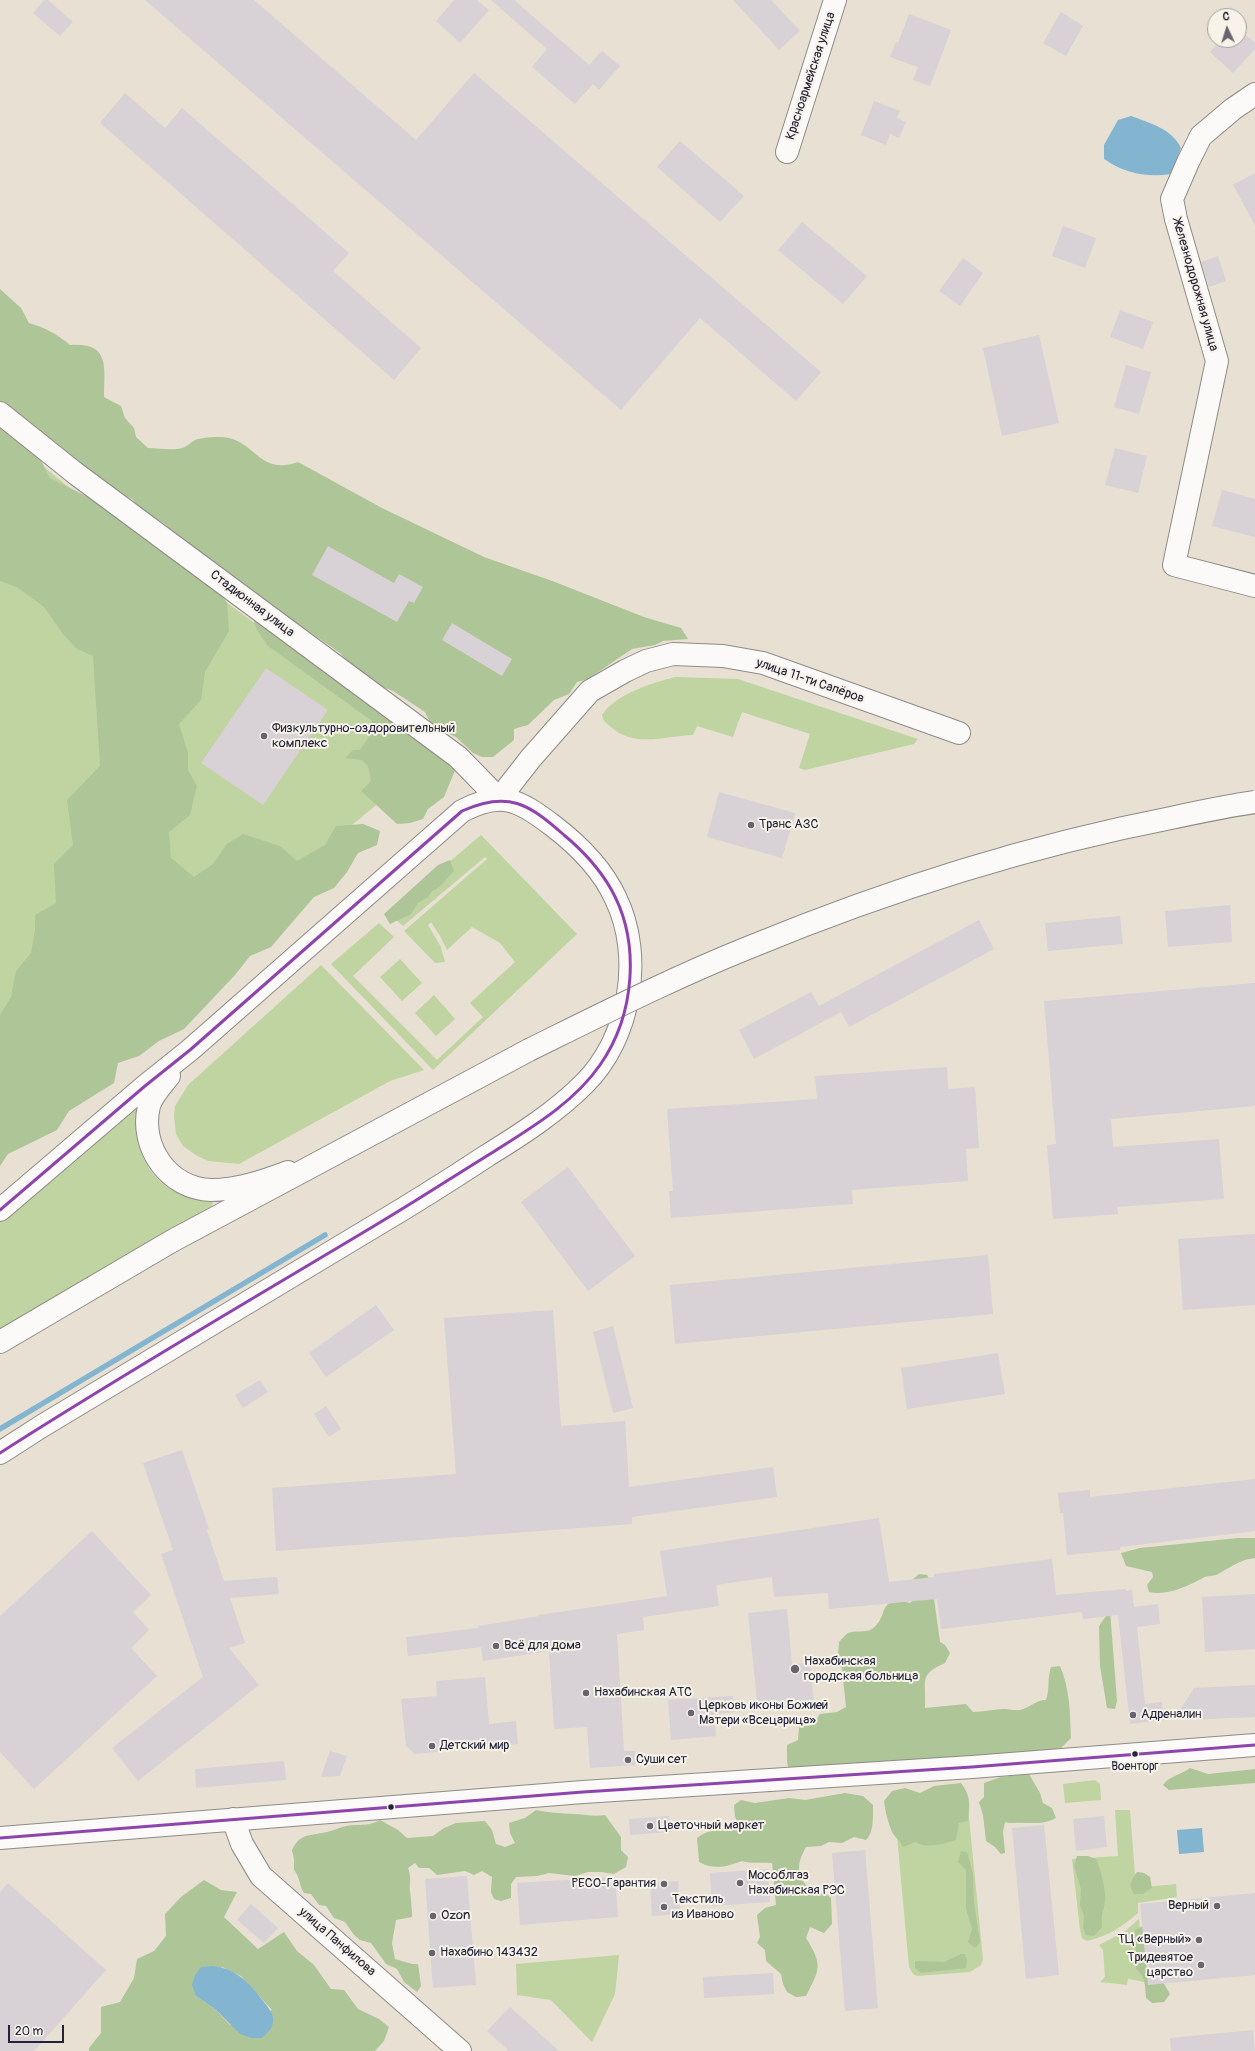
<!DOCTYPE html>
<html>
<head>
<meta charset="utf-8">
<style>
  body { margin:0 }
  #map { position:relative; width:1255px; height:2051px; overflow:hidden; background:#e8e0d2; font-family:Pangolin,sans-serif }
  canvas { display:block }
  .north { position:absolute; left:1207px; top:8px; width:40px; height:40px; box-sizing:border-box; background:#f7f3e8; border:1px solid #a29fa3; border-radius:50%; rotate:356deg; font-size:11px; font-weight:700; line-height:16px; text-align:center; color:#22223b }
  .north::after { content:''; display:block; margin:auto; width:14px; height:18px; background:#676470; clip-path:polygon(50% 0,100% 100%,50% 72%,0 100%) }
  .scale { position:absolute; left:8px; top:2025px; width:56px; height:18px; box-sizing:border-box; border:2px solid #22223b; border-top:0; padding-left:5px; font-size:12px; line-height:14px; white-space:nowrap; color:#22223b; -webkit-text-stroke:3px #f7f3e8; paint-order:stroke }
</style>
</head>
<body>
<div id="map">
<canvas width="1255" height="2051"></canvas>
<div class="north">С</div>
<div class="scale">20 m</div>
</div>
<script>
const g = document.querySelector('canvas').getContext('2d');
g.lineJoin = 'round';
function fillPath(path, color) { g.fillStyle = color; g.fill(path, 'evenodd'); }
function trace(path, color, width, dash) { g.strokeStyle = color; g.lineWidth = width; g.lineCap = dash ? 'butt' : 'round'; g.setLineDash(dash || []); g.stroke(path); }
function label(font, color, halo, rows, align = 'center') {
  g.font = font + ' Pangolin,sans-serif'; g.lineWidth = 4; g.setLineDash([]); g.textBaseline = 'middle'; g.strokeStyle = halo; g.fillStyle = color; for (const [text, x, y, turn = 0] of rows) {
    g.save(); g.translate(x, y); g.rotate((+turn || 0) * Math.PI / 180); g.textAlign = isNaN(turn) ? turn : align; if (halo) g.strokeText(text, 0, 0); g.fillText(text, 0, 0); g.restore();
  }
}
fillPath(new Path2D(`
  M 0,431 L 82,498 L 364,702 L 435,759 L 370,810 L 89,1044 L 0,1129 Z
  M 675,677 L 738,679 L 918,739 L 914,744 L 805,770 L 799,768 L 810,734 L 742,712 L 733,737 L 697,726 L 693,735 C 667,736 633,748 611,727 C 606,723 603,721 602,715 C 616,694 652,683 675,677 Z
  M 481,835 L 577,934 L 433,1070 L 331,964 L 379,923 L 394,937 L 353,976 L 437,1060 L 483,1017 L 470,1003 L 515,962 L 500,943 L 472,927 L 447,950 L 440,936 L 431,922 L 428,925 L 441,947 L 445,962 L 435,963 L 404,931 L 487,859 L 485,857 L 403,926 L 389,913 Z
  M 400,959 L 422,983 L 402,1001 L 380,977 Z
  M 321,965 L 424,1070 L 390,1081 L 239,1164 L 208,1161 L 196,1155 L 183,1146 L 176,1134 L 174,1116 L 175,1106 L 188,1085 Z
  M 434,995 L 455,1019 L 436,1036 L 415,1013 Z
  M 139,1103 C 132,1140 143,1180 181,1193 C 191,1197 202,1198 212,1201 L 213,1203 L 211,1207 L 0,1329 L 0,1220 Z
  M 1095,1780 L 1100,1784 L 1101,1800 L 1065,1803 L 1063,1784 Z
  M 968,1808 L 983,1959 L 981,1965 L 970,1972 L 917,1976 L 913,1974 L 909,1967 L 895,1814 Z
  M 1115,1810 L 1130,1810 L 1136,1888 L 1176,1884 L 1177,1897 L 1138,1903 L 1138,1913 C 1122,1927 1108,1936 1087,1941 L 1082,1938 L 1080,1930 L 1072,1859 L 1118,1856 Z
  M 1139,1919 L 1144,1982 L 1128,1979 L 1127,1985 L 1100,1982 L 1105,1977 L 1103,1950 L 1099,1945 L 1124,1932 Z
  M 619,1955 L 615,1994 L 592,2042 L 551,2000 L 517,1995 L 516,1964 Z`), '#bfd4a1');
fillPath(new Path2D(`
  M 0,289 L 21,308 L 29,323 C 46,328 57,334 70,345 C 111,342 104,368 104,397 L 121,406 L 125,418 L 134,428 L 136,437 L 148,448 C 158,448 172,451 182,448 C 187,447 191,442 195,440 C 203,437 221,436 229,438 C 257,445 261,475 298,462 L 382,508 L 484,557 L 555,582 L 644,617 L 681,628 L 688,639 L 663,641 L 655,645 L 632,649 L 588,679 L 577,682 L 569,694 L 554,700 L 528,725 L 514,729 L 514,740 L 493,757 L 482,757 L 473,753 L 456,737 L 432,726 L 425,712 L 393,691 L 364,679 L 340,653 L 304,628 L 286,620 L 275,606 L 224,576 L 210,559 L 177,537 L 165,524 L 141,509 L 132,499 L 114,491 L 104,481 L 80,470 L 70,455 L 54,441 L 45,438 L 9,411 L 0,401 Z
  M 0,419 L 39,457 L 50,478 L 90,498 L 124,524 L 150,529 L 213,581 L 227,603 L 229,631 L 205,672 L 201,700 L 179,724 L 188,753 L 188,770 L 197,786 L 190,815 L 169,832 L 171,858 L 194,877 L 213,864 L 227,844 L 243,834 L 280,846 L 297,861 L 325,845 L 336,826 L 363,824 L 380,831 L 377,845 L 358,853 L 347,872 L 334,888 L 314,897 L 271,947 L 250,956 L 235,975 L 184,1029 L 159,1041 L 139,1056 L 118,1063 L 114,1083 L 69,1111 L 57,1130 L 8,1154 L 0,1166 L 0,1015 L 11,997 L 16,971 L 31,953 L 35,930 L 35,915 L 56,903 L 54,864 L 73,845 L 67,800 L 100,766 L 93,656 L 77,649 L 63,634 L 44,607 L 17,587 L 0,581 Z
  M 259,616 L 456,768 L 444,797 L 428,809 L 423,819 L 410,823 L 397,824 L 361,791 L 371,781 L 368,766 L 362,760 L 345,758 L 353,750 L 360,750 L 372,732 L 367,728 L 372,721 L 268,646 L 257,630 L 254,622 Z
  M 450,860 L 454,871 C 446,878 442,888 432,891 L 428,897 L 418,903 L 411,914 L 390,924 L 384,914 L 438,865 Z
  M 1238,1538 L 1255,1538 L 1255,1558 C 1239,1560 1231,1567 1218,1574 C 1213,1577 1207,1575 1203,1578 C 1187,1586 1168,1596 1149,1592 L 1147,1585 L 1153,1577 L 1152,1572 L 1126,1566 L 1121,1553 L 1140,1548 Z
  M 919,1574 L 927,1575 L 932,1584 L 940,1642 L 945,1645 L 950,1653 L 945,1663 C 917,1675 927,1682 925,1708 L 966,1704 L 973,1712 C 984,1712 994,1709 1004,1709 C 1009,1709 1015,1711 1020,1710 C 1029,1708 1036,1700 1046,1700 C 1050,1689 1047,1678 1051,1667 L 1060,1666 C 1070,1689 1070,1713 1071,1738 L 1061,1748 L 1041,1751 L 789,1770 L 787,1762 L 787,1745 L 798,1740 L 799,1727 L 813,1725 L 820,1714 L 837,1712 L 846,1707 L 842,1669 L 838,1655 L 839,1642 C 842,1639 845,1635 848,1633 C 855,1630 866,1633 872,1629 C 890,1617 875,1596 910,1603 L 915,1599 L 912,1580 Z
  M 1110,1610 L 1117,1701 L 1115,1709 L 1107,1708 L 1100,1666 L 1099,1626 Z
  M 1190,1768 L 1208,1774 L 1255,1769 L 1255,1783 L 1169,1790 L 1163,1785 C 1169,1776 1181,1775 1190,1768 Z
  M 1029,1774 L 1040,1793 L 1043,1803 L 1052,1808 L 1056,1818 C 1045,1824 1036,1823 1024,1823 C 1017,1822 1012,1824 1005,1822 L 1003,1832 L 1005,1853 L 1001,1854 L 995,1847 L 986,1841 L 983,1815 L 979,1802 L 984,1797 L 984,1783 L 1001,1777 Z
  M 961,1783 C 971,1796 970,1805 968,1821 L 959,1823 L 956,1840 C 943,1844 927,1849 915,1842 L 903,1847 C 900,1841 894,1836 892,1832 C 888,1822 885,1812 884,1801 L 892,1791 L 905,1788 L 920,1793 L 934,1786 Z
  M 845,1793 L 863,1796 L 873,1805 C 873,1816 874,1833 866,1840 L 854,1837 L 842,1843 L 829,1842 L 821,1846 L 806,1847 C 795,1867 797,1876 812,1892 L 825,1893 L 831,1898 L 832,1924 L 824,1933 L 810,1927 L 806,1938 C 823,1965 820,1969 806,1996 L 796,1997 L 787,1992 L 783,1984 L 781,1974 L 766,1961 L 765,1950 L 757,1943 L 760,1937 L 757,1915 L 765,1908 L 776,1905 L 772,1863 C 761,1862 753,1864 742,1861 C 726,1867 714,1870 699,1862 L 697,1838 C 716,1824 724,1836 739,1827 L 735,1817 L 734,1805 L 741,1800 L 755,1803 L 789,1798 L 805,1800 Z
  M 536,1810 C 549,1813 560,1813 573,1814 C 584,1814 593,1817 605,1815 L 621,1837 L 621,1850 L 628,1857 L 626,1867 L 614,1874 L 601,1872 L 588,1872 L 575,1876 L 549,1873 L 537,1876 L 516,1877 L 511,1884 L 511,1898 L 501,1901 L 494,1899 L 491,1892 L 492,1877 L 482,1871 L 474,1875 L 465,1871 L 437,1875 L 429,1868 L 419,1868 L 415,1863 L 408,1868 C 412,1879 409,1882 410,1891 C 411,1900 412,1908 412,1917 L 396,1920 L 392,1943 L 395,1959 L 412,1964 L 418,1964 L 421,1986 L 417,1992 L 404,1982 L 397,1969 L 386,1964 L 371,1943 L 360,1940 L 354,1935 L 345,1922 L 334,1918 L 326,1906 L 319,1905 L 311,1894 L 304,1893 C 299,1885 300,1877 294,1870 L 294,1859 L 292,1850 C 300,1834 307,1836 322,1833 C 330,1832 338,1828 346,1826 C 361,1823 364,1828 380,1820 L 398,1830 L 407,1838 L 433,1836 L 444,1828 L 456,1823 L 485,1821 L 492,1830 L 496,1844 L 505,1847 L 515,1843 L 510,1833 L 509,1823 L 525,1818 Z
  M 961,1851 L 967,1852 L 973,1874 L 974,1903 L 980,1942 L 975,1948 L 968,1942 L 972,1929 L 966,1908 L 966,1870 L 958,1862 Z
  M 1077,1856 L 1088,1856 L 1096,1859 C 1100,1866 1107,1894 1105,1902 C 1103,1914 1101,1913 1102,1927 L 1094,1936 L 1086,1935 L 1083,1928 L 1084,1916 L 1080,1905 L 1081,1889 L 1074,1866 Z
  M 1137,1872 L 1144,1873 L 1150,1877 L 1152,1888 L 1143,1894 L 1134,1894 C 1128,1885 1131,1880 1137,1872 Z
  M 204,1880 L 221,1890 L 237,1892 L 224,1917 L 258,1949 L 284,1932 L 297,1951 L 314,1965 L 331,1989 L 344,1990 L 358,2009 L 379,2019 L 389,2027 L 384,2041 L 375,2051 L 89,2051 L 89,2048 L 101,2033 L 101,2007 L 120,2002 L 134,1978 L 137,1959 L 154,1951 L 166,1936 L 165,1914 L 181,1897 ZM 222,1967 L 241,1976 L 272,2010 L 230,2025 L 215,2009 L 196,1996 Z
  M 1147,1924 L 1159,1975 L 1170,1994 L 1164,2002 L 1152,2003 L 1146,1998 C 1145,1987 1146,1977 1136,1969 L 1135,1930 Z
  M 961,1954 L 965,1954 L 967,1960 L 966,1968 L 921,1973 L 915,1968 L 915,1961 L 944,1962 Z`), '#aec598');
fillPath(new Path2D(`
  M 1131,116 C 1150,123 1172,129 1181,148 L 1171,174 C 1147,178 1124,173 1104,159 L 1104,145 L 1118,120 Z
  M 1202,1828 L 1204,1852 L 1179,1854 L 1177,1830 Z
  M 212,1966 C 234,1968 247,1980 260,1997 C 273,2013 281,2022 262,2038 L 251,2038 L 240,2034 L 215,2009 L 196,1996 L 192,1985 L 195,1975 L 201,1967 Z`), '#83b5d1');
trace(new Path2D(`
  M 0,1429 L 325,1235`), '#83b5d1', 5.5);
fillPath(new Path2D(`
  M 44,0 L 48,0 L 73,22 L 60,36 L 33,13 Z
  M 145,0 L 254,0 L 416,140 L 474,73 L 821,372 L 796,401 L 700,318 L 621,410 Z
  M 454,0 L 477,0 L 489,10 L 460,43 L 436,21 Z
  M 491,0 L 514,0 L 589,65 L 602,51 L 620,66 L 599,90 L 593,84 L 575,104 L 532,67 L 547,49 Z
  M 733,0 L 771,0 L 800,31 L 779,50 Z
  M 1061,12 L 1083,26 L 1066,56 L 1043,43 Z
  M 909,14 L 951,30 L 930,86 L 913,80 L 918,67 L 890,57 L 896,42 L 898,43 Z
  M 1239,29 L 1255,43 L 1255,49 L 1233,73 L 1210,52 L 1221,40 L 1239,40 Z
  M 125,93 L 165,128 L 182,108 L 349,253 L 333,271 L 421,348 L 394,380 L 100,123 Z
  M 874,101 L 900,111 L 897,118 L 906,122 L 899,138 L 890,134 L 886,145 L 861,135 Z
  M 680,141 L 744,196 L 720,222 L 657,167 Z
  M 1255,173 L 1255,225 L 1233,185 Z
  M 802,222 L 867,276 L 843,304 L 778,250 Z
  M 1063,226 L 1096,238 L 1085,268 L 1052,256 Z
  M 1218,256 L 1226,281 L 1209,287 L 1201,262 Z
  M 963,258 L 983,273 L 960,306 L 939,291 Z
  M 1120,310 L 1153,322 L 1143,349 L 1110,337 Z
  M 1039,335 L 1059,423 L 1002,436 L 983,348 Z
  M 1126,365 L 1151,372 L 1139,414 L 1114,407 Z
  M 1115,448 L 1147,456 L 1138,493 L 1105,485 Z
  M 1222,490 L 1255,499 L 1255,537 L 1212,526 Z
  M 328,546 L 394,583 L 399,574 L 423,587 L 414,603 L 409,601 L 397,622 L 312,575 Z
  M 452,623 L 512,659 L 502,676 L 442,640 Z
  M 266,668 L 328,710 L 263,805 L 201,763 Z
  M 719,792 L 795,813 L 782,858 L 707,837 Z
  M 1230,905 L 1232,942 L 1168,947 L 1165,911 Z
  M 1120,916 L 1123,944 L 1048,951 L 1045,923 Z
  M 979,920 L 994,949 L 849,1027 L 841,1012 L 754,1059 L 739,1030 L 811,992 L 819,1006 Z
  M 1255,983 L 1255,1106 L 1111,1119 L 1113,1147 L 1219,1139 L 1224,1199 L 1117,1207 L 1118,1214 L 1053,1219 L 1047,1145 L 1056,1144 L 1044,1001 Z
  M 947,1067 L 948,1089 L 975,1087 L 979,1148 L 966,1149 L 968,1181 L 852,1190 L 853,1204 L 671,1218 L 669,1191 L 673,1191 L 667,1109 L 817,1099 L 815,1076 Z
  M 568,1167 L 635,1256 L 588,1291 L 521,1202 Z
  M 1255,1234 L 1255,1305 L 1183,1310 L 1178,1239 Z
  M 988,1255 L 993,1314 L 675,1344 L 670,1285 Z
  M 376,1305 L 394,1330 L 326,1377 L 309,1353 Z
  M 553,1310 L 561,1426 L 625,1421 L 629,1487 L 773,1467 L 777,1497 L 632,1517 L 632,1524 L 276,1551 L 272,1488 L 456,1474 L 444,1318 Z
  M 613,1326 L 633,1408 L 613,1413 L 593,1332 Z
  M 998,1353 L 1005,1394 L 907,1409 L 901,1368 Z
  M 260,1380 L 268,1392 L 243,1408 L 235,1395 Z
  M 326,1406 L 341,1429 L 329,1437 L 314,1414 Z
  M 182,1450 L 209,1529 L 207,1530 L 224,1581 L 277,1577 L 279,1594 L 230,1598 L 245,1643 L 229,1648 L 259,1685 L 138,1781 L 112,1748 L 203,1677 L 161,1554 L 173,1550 L 143,1463 Z
  M 1255,1479 L 1255,1531 L 1120,1547 L 1120,1550 L 1067,1555 L 1063,1513 L 1060,1513 L 1058,1493 L 1090,1490 L 1090,1497 Z
  M 879,1518 L 889,1582 L 934,1577 L 934,1574 L 1052,1559 L 1056,1595 L 1126,1589 L 1126,1591 L 1132,1590 L 1134,1607 L 1158,1604 L 1160,1624 L 1137,1627 L 1145,1704 L 1162,1702 L 1164,1720 L 1130,1724 L 1118,1615 L 1083,1619 L 1082,1612 L 941,1629 L 937,1599 L 829,1609 L 828,1593 L 774,1597 L 772,1577 L 716,1585 L 719,1606 L 643,1617 L 644,1630 L 617,1634 L 624,1751 L 635,1751 L 636,1765 L 590,1768 L 587,1727 L 554,1729 L 549,1651 L 483,1661 L 481,1647 L 408,1656 L 406,1637 L 478,1628 L 478,1626 L 539,1616 L 539,1615 L 667,1596 L 660,1551 Z
  M 92,1531 L 151,1595 L 133,1612 L 149,1630 L 131,1648 L 157,1676 L 34,1789 L 0,1752 L 0,1616 Z
  M 1255,1594 L 1255,1649 L 1205,1652 L 1202,1597 Z
  M 787,1609 L 792,1664 L 810,1663 L 814,1705 L 758,1710 L 748,1613 Z
  M 485,1677 L 489,1724 L 516,1721 L 518,1744 L 415,1754 L 406,1746 L 401,1699 L 437,1696 L 436,1681 Z
  M 1255,1685 L 1255,1717 L 1187,1720 L 1187,1717 L 1174,1719 L 1194,1688 Z
  M 733,1696 L 735,1712 L 714,1714 L 716,1736 L 671,1740 L 668,1700 Z
  M 330,1751 L 347,1756 L 340,1776 L 321,1777 Z
  M 284,1761 L 286,1780 L 196,1788 L 195,1769 Z
  M 669,1816 L 671,1832 L 630,1835 L 629,1819 Z
  M 1104,1816 L 1107,1847 L 1076,1851 L 1073,1819 Z
  M 1044,1825 L 1059,1975 L 1026,1979 L 1012,1828 Z
  M 865,1850 L 878,2008 L 845,2011 L 832,1853 Z
  M 768,1869 L 770,1902 L 712,1906 L 710,1873 Z
  M 467,1876 L 476,1985 L 433,1988 L 425,1879 Z
  M 615,1877 L 618,1917 L 520,1925 L 517,1883 Z
  M 678,1881 L 680,1914 L 652,1916 L 650,1883 Z
  M 8,1883 L 106,1970 L 34,2051 L 0,2051 L 0,1892 Z
  M 1255,1893 L 1255,1975 L 1148,1985 L 1140,1904 Z
  M 251,1904 L 278,1928 L 264,1943 L 237,1920 Z
  M 773,1973 L 774,1994 L 704,1998 L 703,1977 Z
  M 510,2007 L 559,2051 L 509,2051 L 487,2031 Z
  M 1253,2030 L 1255,2051 L 1171,2051 L 1170,2038 Z`), '#d8d1d5');
const minor = new Path2D(`
  M 1255,94 L 1233,109 L 1201,136 L 1188,162 L 1172,199 L 1176,219 L 1217,361 L 1174,565 L 1255,586
  M 787,152 L 835,0
  M 0,413 L 75,473 L 458,757 L 499,799 L 531,758 L 590,691 L 625,671 L 646,661 L 673,654 L 723,656 L 763,663 L 959,733`);
const tertiary = new Path2D(`
  M 169,1076 C 162,1085 152,1095 149,1106 C 139,1147 169,1189 211,1190 C 238,1190 264,1181 288,1172
  M 0,1210 L 145,1086 L 190,1050 L 462,811 C 502,790 518,800 552,825 C 577,844 603,870 616,899 C 644,957 630,1039 584,1084 C 556,1112 522,1134 488,1155 C 450,1180 412,1204 373,1227 C 263,1294 152,1359 42,1426 L 0,1453
  M 233,1819 L 242,1844 L 261,1876 L 460,2051
  M 0,1838 L 583,1792 L 972,1767 L 1255,1745`);
const secondary = new Path2D(`
  M 0,1342 L 172,1241 L 529,1050`);
trace(minor, '#8e8b87', 24);
trace(tertiary, '#8e8b87', 24);
trace(secondary, '#8e8b87', 24);
trace(minor, '#fcfaf8', 22);
trace(tertiary, '#fcfaf8', 22);
trace(secondary, '#fcfaf8', 22);
const secondaryBridge = new Path2D(`
  M 529,1050 C 602,1014 675,977 750,947 C 886,891 1027,846 1171,818 C 1199,812 1227,806 1255,802`);
trace(secondaryBridge, '#8e8b87', 24, []);
trace(secondaryBridge, '#fcfaf8', 22);
trace(new Path2D(`
  M 0,1210 L 145,1086 L 190,1050 L 462,811 C 508,790 529,804 564,835 C 582,850 599,868 611,889 C 641,942 635,1015 600,1065 C 573,1104 529,1129 490,1154 C 451,1178 413,1203 374,1226 C 249,1301 123,1374 0,1453
  M 0,1838 L 583,1792 L 972,1767 L 1255,1745`), '#8e44ad', 3);
for (const [x, y, r, color] of [
  [264,736,4,"#676470"],
  [751,825,4,"#676470"],
  [496,1646,4,"#676470"],
  [795,1669,5,"#676470"],
  [586,1693,4,"#676470"],
  [691,1713,4,"#676470"],
  [1133,1715,4,"#676470"],
  [432,1746,4,"#676470"],
  [1135,1754,3.5,"#22223b"],
  [628,1760,4,"#676470"],
  [391,1807,3.5,"#22223b"],
  [650,1826,4,"#676470"],
  [740,1883,4,"#676470"],
  [664,1884,4,"#676470"],
  [1217,1906,4,"#676470"],
  [664,1907,4,"#676470"],
  [433,1916,4,"#676470"],
  [1199,1940,4,"#676470"],
  [432,1953,4,"#676470"],
  [1201,1965,4,"#676470"]
]) { const dot = new Path2D(); dot.arc(x, y, r, 0, 2 * Math.PI); g.fillStyle = color; g.fill(dot); trace(dot, '#f7f3e8', 1.5); }
label('12px', '#22223b', '#f7f3e8', [
  ["Военторг",1135,1767]
]);
label('13px', '#22223b', '#f7f3e8', [
  ["Красноармейская улица",811,76,-72],
  ["Железнодорожная улица",1195,285,74],
  ["Стадионная улица",252,604,37],
  ["улица 11-ти Сапёров",810,681,19],
  ["улица Панфилова",337,1942,41]
]);
label('13px', '#22223b', '#f7f3e8', [
  ["Физкультурно-оздоровительный",272,729],
  ["комплекс",272,744],
  ["Транс АЗС",759,825],
  ["Всё для дома",504,1646],
  ["Нахабинская",804,1662],
  ["городская больница",804,1677],
  ["Нахабинская АТС",594,1693],
  ["Церковь иконы Божией",699,1706],
  ["Матери «Всецарица»",699,1721],
  ["Адреналин",1141,1715],
  ["Детский мир",440,1746],
  ["Суши сет",636,1760],
  ["Цветочный маркет",658,1826],
  ["Мособлгаз",748,1876],
  ["Нахабинская РЭС",748,1891],
  ["РЕСО-Гарантия",656,1884,"right"],
  ["Текстиль",672,1900],
  ["из Иваново",672,1915],
  ["Верный",1209,1906,"right"],
  ["Ozon",441,1916],
  ["ТЦ «Верный»",1191,1940,"right"],
  ["Нахабино 143432",440,1953],
  ["Тридевятое",1193,1958,"right"],
  ["царство",1193,1973,"right"]
], 'left');
</script>
</body>
</html>
